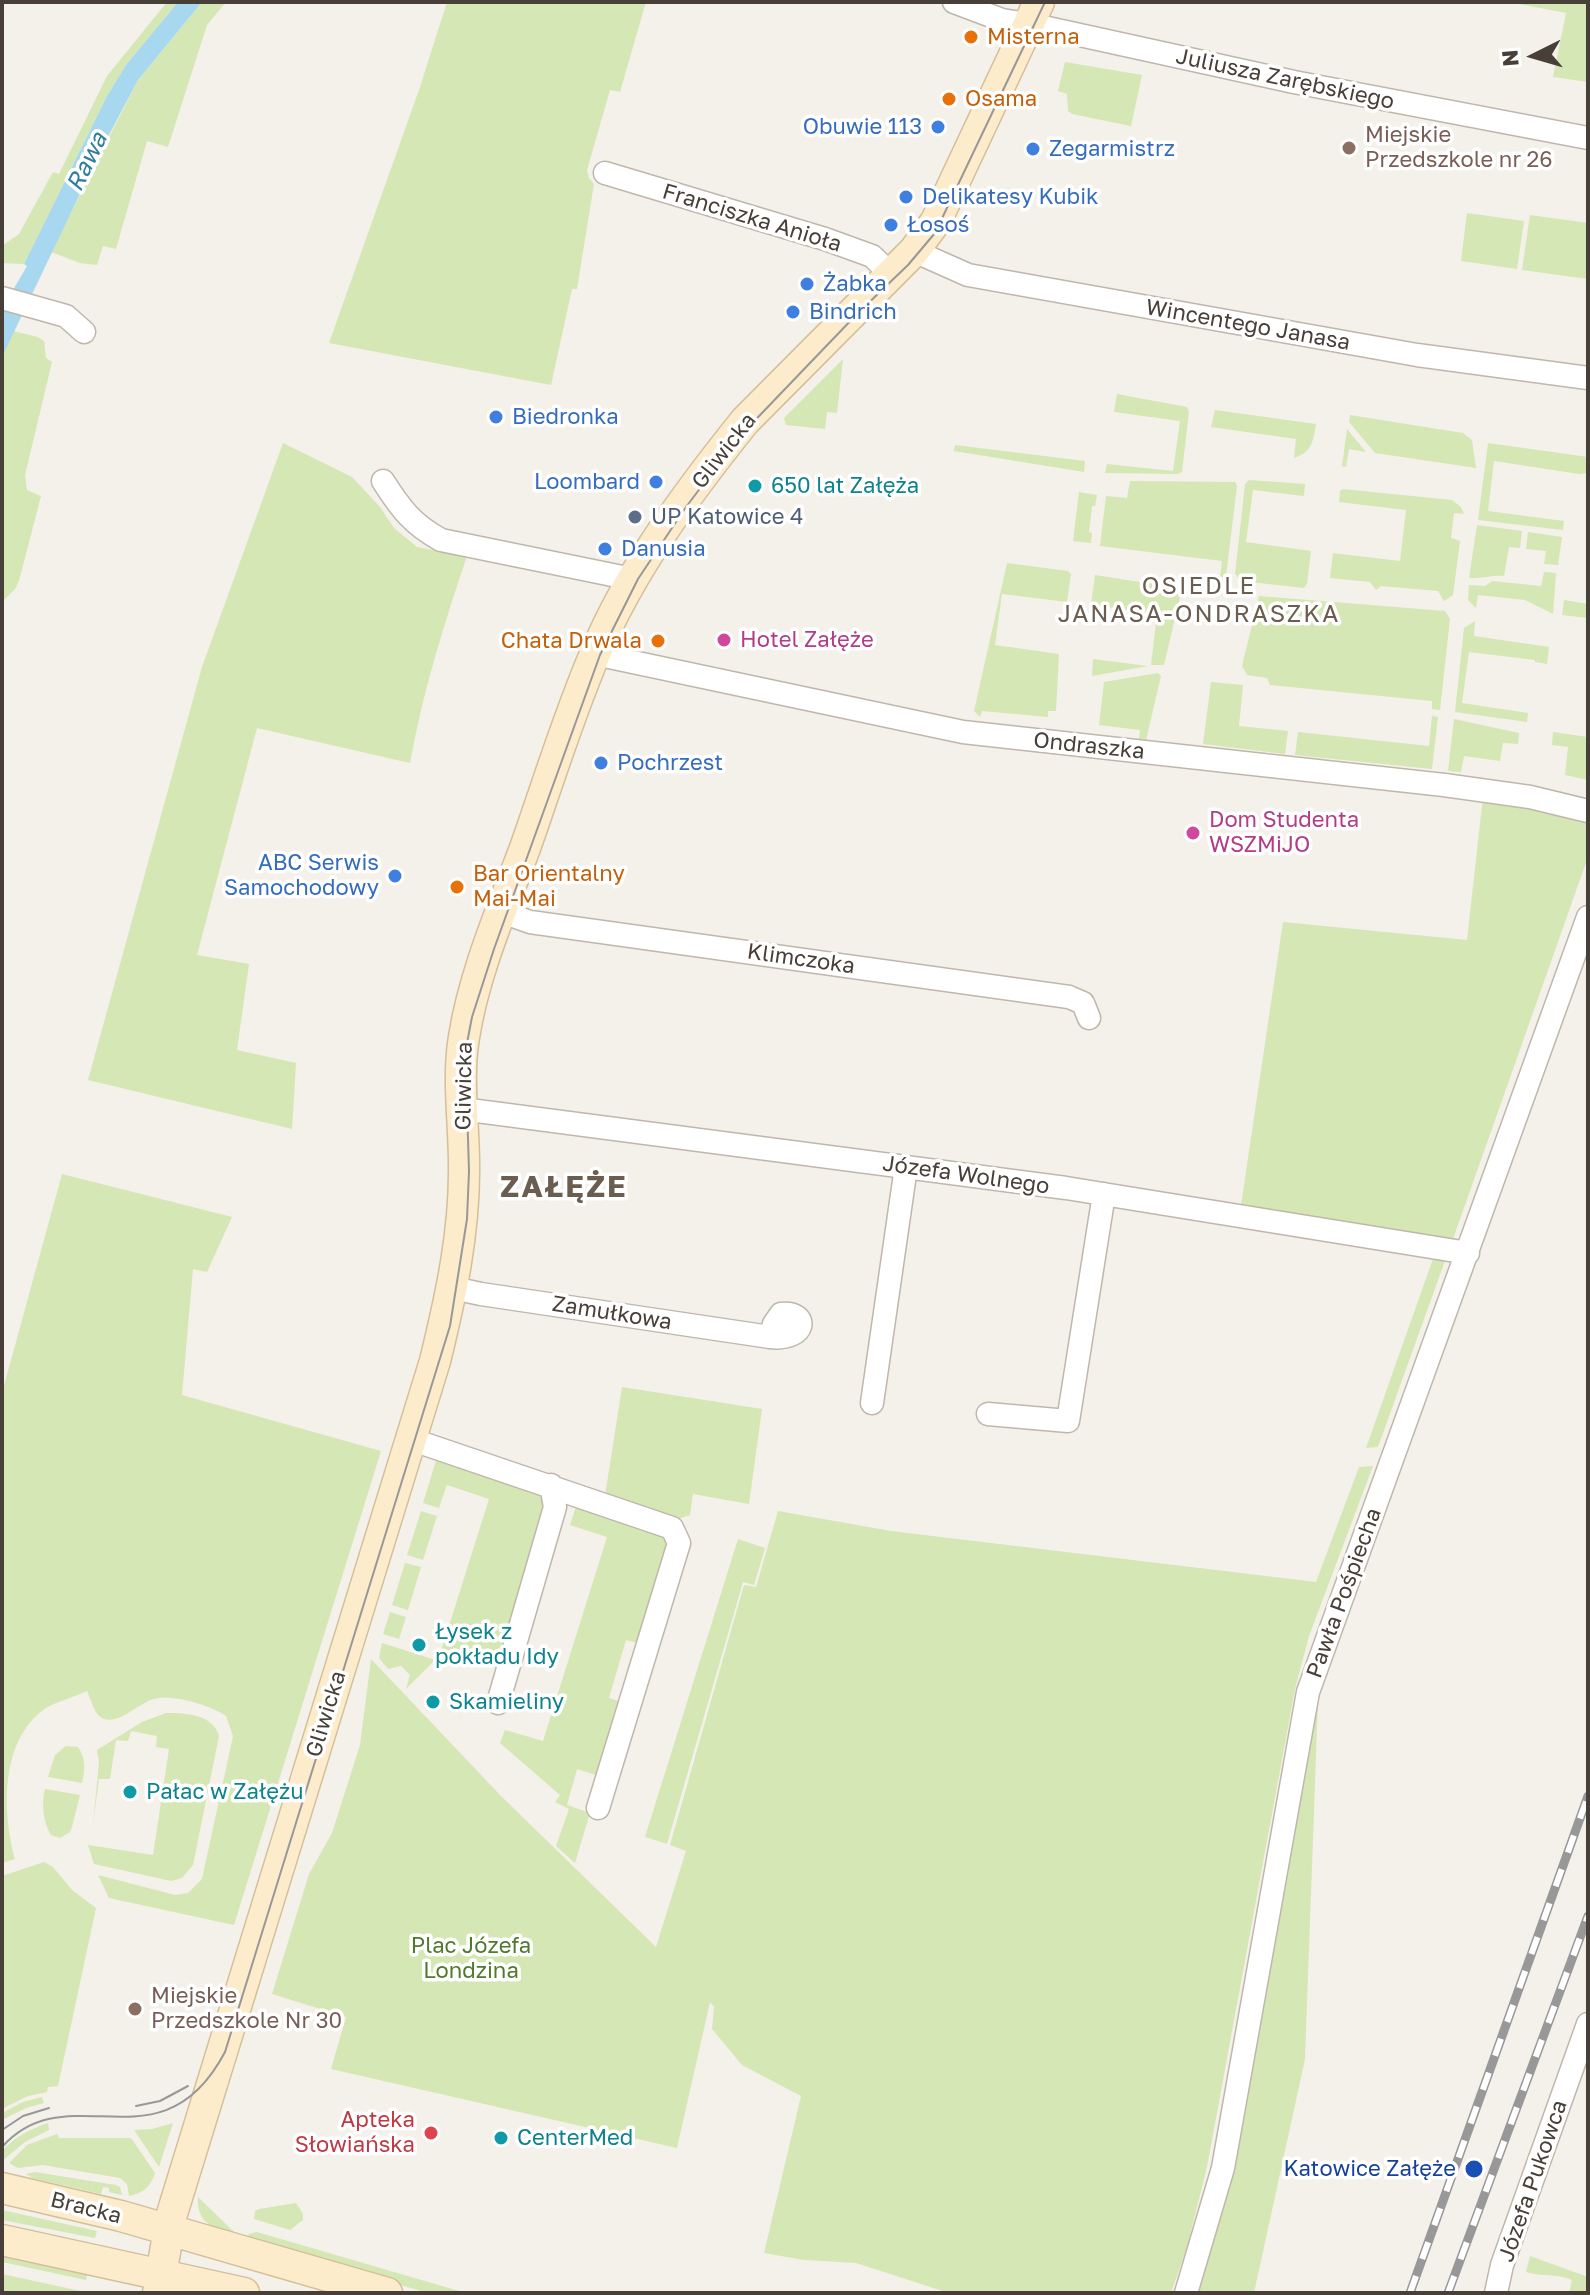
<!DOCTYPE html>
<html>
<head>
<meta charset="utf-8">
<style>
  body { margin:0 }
  #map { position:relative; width:1590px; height:2295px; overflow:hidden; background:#f4f0ea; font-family:"Golos Text",sans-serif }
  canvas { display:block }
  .frame { position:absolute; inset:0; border:4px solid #484038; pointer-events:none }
  .north { position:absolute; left:1494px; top:16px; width:80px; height:80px; -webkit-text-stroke:6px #fff; paint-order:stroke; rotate:265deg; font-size:22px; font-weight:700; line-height:32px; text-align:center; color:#484038 }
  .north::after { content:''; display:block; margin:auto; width:28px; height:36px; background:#484038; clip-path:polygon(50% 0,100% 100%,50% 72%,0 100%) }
</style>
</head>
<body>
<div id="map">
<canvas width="1590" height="2295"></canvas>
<div class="frame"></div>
<div class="north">N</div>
</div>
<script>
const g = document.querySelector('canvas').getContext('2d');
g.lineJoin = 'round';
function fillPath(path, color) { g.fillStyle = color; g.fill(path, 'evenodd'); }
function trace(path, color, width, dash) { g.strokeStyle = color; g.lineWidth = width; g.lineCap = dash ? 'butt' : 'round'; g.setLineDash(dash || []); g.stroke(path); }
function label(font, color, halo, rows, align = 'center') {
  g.font = font + ' "Golos Text",sans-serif'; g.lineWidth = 7; g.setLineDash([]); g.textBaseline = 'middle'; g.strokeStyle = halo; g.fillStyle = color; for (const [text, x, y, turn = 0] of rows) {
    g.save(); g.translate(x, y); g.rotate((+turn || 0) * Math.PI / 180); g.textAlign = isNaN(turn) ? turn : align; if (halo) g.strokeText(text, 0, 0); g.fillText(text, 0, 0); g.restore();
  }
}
fillPath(new Path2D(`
  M 167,2 L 178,2 L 126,65 L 107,96 L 24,264 L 2,263 L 2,246 L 19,234 L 53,172 L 59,174 L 107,76 Z
  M 202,2 L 226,2 L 207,25 L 168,147 L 147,141 L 116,249 L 103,246 L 97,265 L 80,263 L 51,252 L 138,80 Z
  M 447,2 L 646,2 L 620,92 L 610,90 L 587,170 L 589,178 L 594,184 L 577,289 L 572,289 L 551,385 L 329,343 L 420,87 Z
  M 1509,2 L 1588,2 L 1588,82 L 1553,77 L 1566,13 Z
  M 1065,62 L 1142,75 L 1131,126 L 1072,114 L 1068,111 L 1067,94 L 1058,91 Z
  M 1467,213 L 1524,221 L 1517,269 L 1461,261 Z
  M 1530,215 L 1588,223 L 1588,279 L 1522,270 Z
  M 13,331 L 38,337 L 44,341 L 46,358 L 52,362 L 25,475 L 27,490 L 41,496 L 19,581 L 15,589 L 2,602 L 2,357 Z
  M 843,359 L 837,413 L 827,412 L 825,429 L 786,425 L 784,418 Z
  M 1117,394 L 1187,407 L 1189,412 L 1182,472 L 1177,474 L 1105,473 L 1107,464 L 1173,471 L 1180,421 L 1114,412 Z
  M 1215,410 L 1316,424 C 1313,442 1312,452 1294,458 L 1296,439 L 1211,427 Z
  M 1350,415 L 1463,433 L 1472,440 L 1476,468 L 1375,453 L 1349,422 Z
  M 1347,429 L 1366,452 L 1349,449 L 1346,467 L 1342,466 Z
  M 283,443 L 352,477 L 380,507 L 394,528 L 417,547 L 467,556 C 444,624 423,691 410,763 L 257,728 L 197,955 L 249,964 L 237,1050 L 296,1063 L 292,1129 L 88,1080 L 202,667 Z
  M 1488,443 L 1588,457 L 1588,473 L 1579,474 L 1494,461 L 1488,511 L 1564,521 L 1563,530 L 1478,520 Z
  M 955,445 L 1085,461 L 1084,472 L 954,451 Z
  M 1249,480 L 1305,484 L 1304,496 L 1253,490 L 1246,542 L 1311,551 L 1307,584 L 1304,588 L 1241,581 L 1235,574 L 1245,484 Z
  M 1130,481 L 1235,482 L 1237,486 L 1226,576 L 1220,578 L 1222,561 L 1100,546 L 1106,496 L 1127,498 Z
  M 1343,489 L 1452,500 L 1461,507 L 1464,514 L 1454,513 L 1451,538 L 1460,541 L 1453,595 L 1444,601 L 1438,591 L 1381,586 L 1376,590 L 1370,582 L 1330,578 L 1333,553 L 1400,561 L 1406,510 L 1339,502 L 1340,491 Z
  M 1079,492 L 1097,495 L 1095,506 L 1092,506 L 1089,532 L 1092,533 L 1091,543 L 1073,541 Z
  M 1477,525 L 1522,531 L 1520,548 L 1509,547 L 1504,576 C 1491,575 1483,579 1469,578 Z
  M 1528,532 L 1562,537 L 1558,565 L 1544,564 L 1546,551 L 1526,549 Z
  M 1007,563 L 1068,571 L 1071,574 L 1067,602 L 1002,594 L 995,645 L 1059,654 L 1056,711 L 1048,711 L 1048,717 L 982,711 L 980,717 L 974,711 Z
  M 1544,572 L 1556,573 L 1553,614 L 1525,600 L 1478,595 L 1476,608 L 1468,600 L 1469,585 L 1485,586 L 1492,581 L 1541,586 Z
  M 1095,575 L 1179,588 L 1181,593 L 1164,665 L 1151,665 L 1157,614 L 1091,605 Z
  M 1259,596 L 1445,611 L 1450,619 L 1440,710 L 1432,709 L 1432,701 L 1270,685 L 1267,678 L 1247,675 L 1242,666 Z
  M 1564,600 L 1588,604 L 1588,618 L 1562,615 Z
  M 1475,621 L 1474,636 L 1549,647 L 1547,664 L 1535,662 L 1535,660 L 1469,652 L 1462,703 L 1528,713 L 1527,722 L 1455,712 L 1464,628 Z
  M 1093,659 L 1148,666 L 1092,676 Z
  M 1158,673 L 1161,676 L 1146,740 L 1139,739 L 1140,730 L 1099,725 L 1104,682 Z
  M 1211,682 L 1243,685 L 1239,726 L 1288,731 L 1285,754 L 1203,744 Z
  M 1432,716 L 1438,717 L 1432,769 L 1295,755 L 1298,732 L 1429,746 Z
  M 1454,719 L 1519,733 L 1518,744 L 1503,743 L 1500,761 L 1464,756 L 1461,772 L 1448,771 Z
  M 1553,732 L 1588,737 L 1588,780 L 1565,775 L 1568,747 L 1552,745 Z
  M 1483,797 L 1588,819 L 1588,857 L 1453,1239 L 1241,1205 L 1283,922 L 1467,940 Z
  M 62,1174 L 232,1217 L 207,1272 L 193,1269 L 182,1395 L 381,1451 L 234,1925 L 109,1898 L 98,1875 L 175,1895 L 188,1893 L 202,1879 L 233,1736 L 226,1716 C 210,1705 173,1694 154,1699 C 138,1703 119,1726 102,1718 C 94,1714 91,1699 87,1691 C 74,1697 58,1701 46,1708 C 0,1739 2,1811 15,1859 L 2,1863 L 2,1393 Z
  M 1434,1256 L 1446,1258 L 1378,1447 L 1366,1448 Z
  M 622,1387 L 762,1409 L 749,1504 L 693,1494 L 690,1515 L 675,1520 L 605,1496 Z
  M 438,1454 L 541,1487 L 549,1499 L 503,1670 L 441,1651 L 489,1499 L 447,1485 L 439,1508 L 423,1503 Z
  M 1373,1466 L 1309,1636 L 1295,1689 L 1207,2167 L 1187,2247 L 1171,2293 L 949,2293 L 856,2263 L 804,2260 L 764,2253 L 801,2096 L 742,2065 L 712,2029 L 714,2007 L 710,2002 L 677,2148 L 331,2069 L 346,2017 L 272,1994 L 309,1874 L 332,1833 L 360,1745 L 371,1659 L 501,1796 L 656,1947 L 686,1851 L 670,1845 L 744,1585 L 756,1587 L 778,1511 L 891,1531 L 1316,1582 L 1359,1467 Z
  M 578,1500 L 668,1532 L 673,1543 L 642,1644 L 626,1640 L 609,1698 L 624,1703 L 602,1777 L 577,1769 L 567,1805 L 590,1813 L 575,1863 L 556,1846 L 569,1809 L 555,1802 L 560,1795 L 500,1743 L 505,1730 L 543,1741 L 607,1537 L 570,1525 Z
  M 421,1511 L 437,1516 L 423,1560 L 407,1555 Z
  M 738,1539 L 765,1548 L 754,1585 L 743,1582 L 667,1844 L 645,1837 Z
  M 405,1563 L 421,1567 L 408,1610 L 392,1605 Z
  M 390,1612 L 406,1617 L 399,1639 L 383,1634 Z
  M 382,1643 L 435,1660 L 406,1689 L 410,1675 L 401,1666 L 388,1669 L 379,1658 Z
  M 1318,1700 L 1305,2059 L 1254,2293 L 1197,2293 L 1232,2167 Z
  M 166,1713 C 186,1713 213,1714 219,1736 L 193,1865 L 182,1878 L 171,1881 L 94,1864 L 88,1845 L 153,1855 L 169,1749 L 156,1747 L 157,1736 L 131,1731 L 128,1741 L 116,1740 L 110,1779 L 99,1779 L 93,1824 L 99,1762 L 97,1750 L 142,1722 Z
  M 66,1746 L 78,1747 C 86,1758 85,1770 82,1783 L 48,1777 L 55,1755 Z
  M 45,1789 L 80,1795 L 72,1827 L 70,1832 L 60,1838 L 51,1835 C 43,1822 41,1804 45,1789 Z
  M 44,1862 L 53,1867 L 72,1890 L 96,1908 L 58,2086 L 48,2087 L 47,2092 L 28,2096 L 2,2109 L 2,1876 Z
  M 42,2097 L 44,2103 L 26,2108 L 2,2120 L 2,2113 L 23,2102 Z
  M 48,2123 L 49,2130 L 25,2142 L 2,2161 L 2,2151 C 15,2137 30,2129 48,2123 Z
  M 173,2123 L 159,2167 L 134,2130 L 152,2129 Z
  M 57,2134 L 59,2138 L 131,2138 L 155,2173 C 150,2188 143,2193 129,2196 L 127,2184 L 120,2178 L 43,2165 L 18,2168 L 9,2163 L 27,2145 Z
  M 35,2172 L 116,2185 L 120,2187 L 122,2195 L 109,2192 L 109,2188 L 103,2187 L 101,2194 L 32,2178 L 26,2174 Z
  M 198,2197 L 234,2232 L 233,2236 C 213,2228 196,2222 198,2197 Z
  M 296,2203 L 303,2214 L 303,2220 L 290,2230 L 254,2219 L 255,2211 L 259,2209 Z
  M 2,2210 L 97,2231 L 95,2238 L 2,2220 Z
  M 257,2232 L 466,2293 L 428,2293 L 247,2240 L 249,2234 Z
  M 2,2252 L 88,2270 L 86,2280 L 2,2262 Z
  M 1530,2256 L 1588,2277 L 1588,2293 L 1569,2293 L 1572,2280 C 1557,2273 1542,2277 1526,2272 Z
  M 2,2274 L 90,2293 L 2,2293 Z`), '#d5e7b4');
fillPath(new Path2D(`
  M 178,2 L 202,2 L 138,80 L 99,154 L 2,357 L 2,309 L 27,266 L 24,264 L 107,96 L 126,65 Z`), '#a8d8ef');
const street = new Path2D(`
  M 954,2 L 1002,20 L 1034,25 L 1294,82 L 1588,138
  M 605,173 L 825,239 L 872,256 L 892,275
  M 914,251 L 968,275 L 1417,355 L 1588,378
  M 2,298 L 66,316 L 84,332
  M 383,481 C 401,509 412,524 441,540 L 632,579
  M 595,654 L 963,732 L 1444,785 L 1530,797 L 1588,811
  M 502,912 L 530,922 L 1069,997 L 1083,1003 L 1089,1018
  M 462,1109 L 1066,1188 L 1468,1253
  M 453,1288 L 481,1294 L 770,1337 C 807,1341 810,1311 781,1314 L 774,1324 L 770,1337
  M 872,1403 L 906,1167
  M 988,1414 L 1068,1421 L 1104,1194
  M 410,1439 L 672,1528 L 679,1543 L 598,1808
  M 498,1703 L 555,1507 L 551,1485
  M 1186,2293 L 1223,2168 L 1308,1692 L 1588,917
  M 1496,2293 L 1502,2265 L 1588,2024`);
const secondary = new Path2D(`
  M 2,2188 L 121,2216 L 387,2293
  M 2,2240 L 244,2293
  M 158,2293 L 171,2217 L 435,1361 C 451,1296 465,1231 464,1164 C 464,1122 457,1079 464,1037 C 474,973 502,909 525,848 C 548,783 568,717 595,654 C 630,570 688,492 745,421 L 914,251 L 936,221 L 1039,2`);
trace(street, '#c0b7ac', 25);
trace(secondary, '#d3bf9a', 33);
trace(street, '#fff', 22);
trace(secondary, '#fdeccb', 30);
trace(new Path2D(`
  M 136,2106 L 160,2101 L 188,2086
  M 2,2130 L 23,2116 L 49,2108
  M 2,2147 C 69,2072 161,2173 225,2052 L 450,1326 L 467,1219 L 469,1171 L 466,1074 L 467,1043 L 472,1017 L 494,949 L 600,655 L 638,579 L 686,507 L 738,438 L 857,314 L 908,265 L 935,233 L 1045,2`), '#989898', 2);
const rail = new Path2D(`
  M 1410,2293 L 1588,1796
  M 1448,2293 L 1588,1916`);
trace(rail, '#989898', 9);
trace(rail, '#fff', 6, [18]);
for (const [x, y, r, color] of [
  [971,37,8,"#e8710a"],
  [949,99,8,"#e8710a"],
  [938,127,8,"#3f7fe0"],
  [1349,148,8,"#8d6e63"],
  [1033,149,8,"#3f7fe0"],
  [906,197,8,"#3f7fe0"],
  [891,225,8,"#3f7fe0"],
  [807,284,8,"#3f7fe0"],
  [793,312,8,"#3f7fe0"],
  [496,417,8,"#3f7fe0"],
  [656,482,8,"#3f7fe0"],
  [755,486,8,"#0f9aa8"],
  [635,517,8,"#5c6f8a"],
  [605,549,8,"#3f7fe0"],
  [724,640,8,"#d1479c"],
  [658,641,8,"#e8710a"],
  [601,763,8,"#3f7fe0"],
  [1193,833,8,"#d1479c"],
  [395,876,8,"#3f7fe0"],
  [457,887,8,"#e8710a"],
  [419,1645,8,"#0f9aa8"],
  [433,1702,8,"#0f9aa8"],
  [130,1792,8,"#0f9aa8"],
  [135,2009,8,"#8d6e63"],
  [431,2133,8,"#e0444e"],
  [501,2138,8,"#0f9aa8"],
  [1474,2169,10,"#1a4fb4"]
]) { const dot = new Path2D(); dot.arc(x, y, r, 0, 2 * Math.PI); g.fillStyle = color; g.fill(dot); trace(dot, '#fff', 3); }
label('22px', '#c56008', '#fff', [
  ["Misterna",987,37],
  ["Osama",965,99],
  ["Chata Drwala",642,641,"right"],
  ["Bar Orientalny",473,874],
  ["Mai-Mai",473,899]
], 'left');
label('22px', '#484038', '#fff', [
  ["Juliusza Zarębskiego",1285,79,12],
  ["Franciszka Anioła",752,218,17],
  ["Wincentego Janasa",1248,325,10],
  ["Gliwicka",724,451,-52],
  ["Ondraszka",1089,746,6],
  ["Klimczoka",801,959,8],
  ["Gliwicka",464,1086,-89],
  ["Józefa Wolnego",966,1175,8],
  ["Zamułkowa",612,1313,9],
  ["Pawła Pośpiecha",1344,1593,-70],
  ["Gliwicka",326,1714,-73],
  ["Józefa Pukowca",1533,2181,-71],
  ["Bracka",86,2208,14]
]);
label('22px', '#366cbe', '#fff', [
  ["Obuwie 113",922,127,"right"],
  ["Zegarmistrz",1049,149],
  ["Delikatesy Kubik",922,197],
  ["Łosoś",907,225],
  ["Żabka",823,284],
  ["Bindrich",809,312],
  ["Biedronka",512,417],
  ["Loombard",640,482,"right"],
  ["Danusia",621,549],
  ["Pochrzest",617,763],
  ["ABC Serwis",379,863,"right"],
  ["Samochodowy",379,888,"right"]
], 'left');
label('22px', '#785e54', '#fff', [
  ["Miejskie",1365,135],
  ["Przedszkole nr 26",1365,160],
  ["Miejskie",151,1996],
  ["Przedszkole Nr 30",151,2021]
], 'left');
label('22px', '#0d838f', '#fff', [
  ["650 lat Załęża",771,486],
  ["Łysek z",435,1632],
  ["pokładu Idy",435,1657],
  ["Skamieliny",449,1702],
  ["Pałac w Załężu",146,1792],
  ["CenterMed",517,2138]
], 'left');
label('22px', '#4e5e75', '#fff', [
  ["UP Katowice 4",651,517]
], 'left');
label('22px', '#b23c85', '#fff', [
  ["Hotel Załęże",740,640],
  ["Dom Studenta",1209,820],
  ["WSZMiJO",1209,845]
], 'left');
label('22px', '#50792c', '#fff', [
  ["Plac Józefa",471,1946],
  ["Londzina",471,1971]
]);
label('22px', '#be3a42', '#fff', [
  ["Apteka",415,2120],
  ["Słowiańska",415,2145]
], 'right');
label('22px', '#164399', '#fff', [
  ["Katowice Załęże",1456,2169]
], 'right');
label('italic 24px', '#307ca2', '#fff', [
  ["Rawa",87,162,-64]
]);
g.letterSpacing = '2px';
label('24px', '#6b5d4f', '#fff', [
  ["OSIEDLE",1199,586],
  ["JANASA-ONDRASZKA",1199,614]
]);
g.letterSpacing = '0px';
g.letterSpacing = '2px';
label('bold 30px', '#6b5d4f', '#fff', [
  ["ZAŁĘŻE",564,1187]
]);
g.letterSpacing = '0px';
</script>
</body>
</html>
